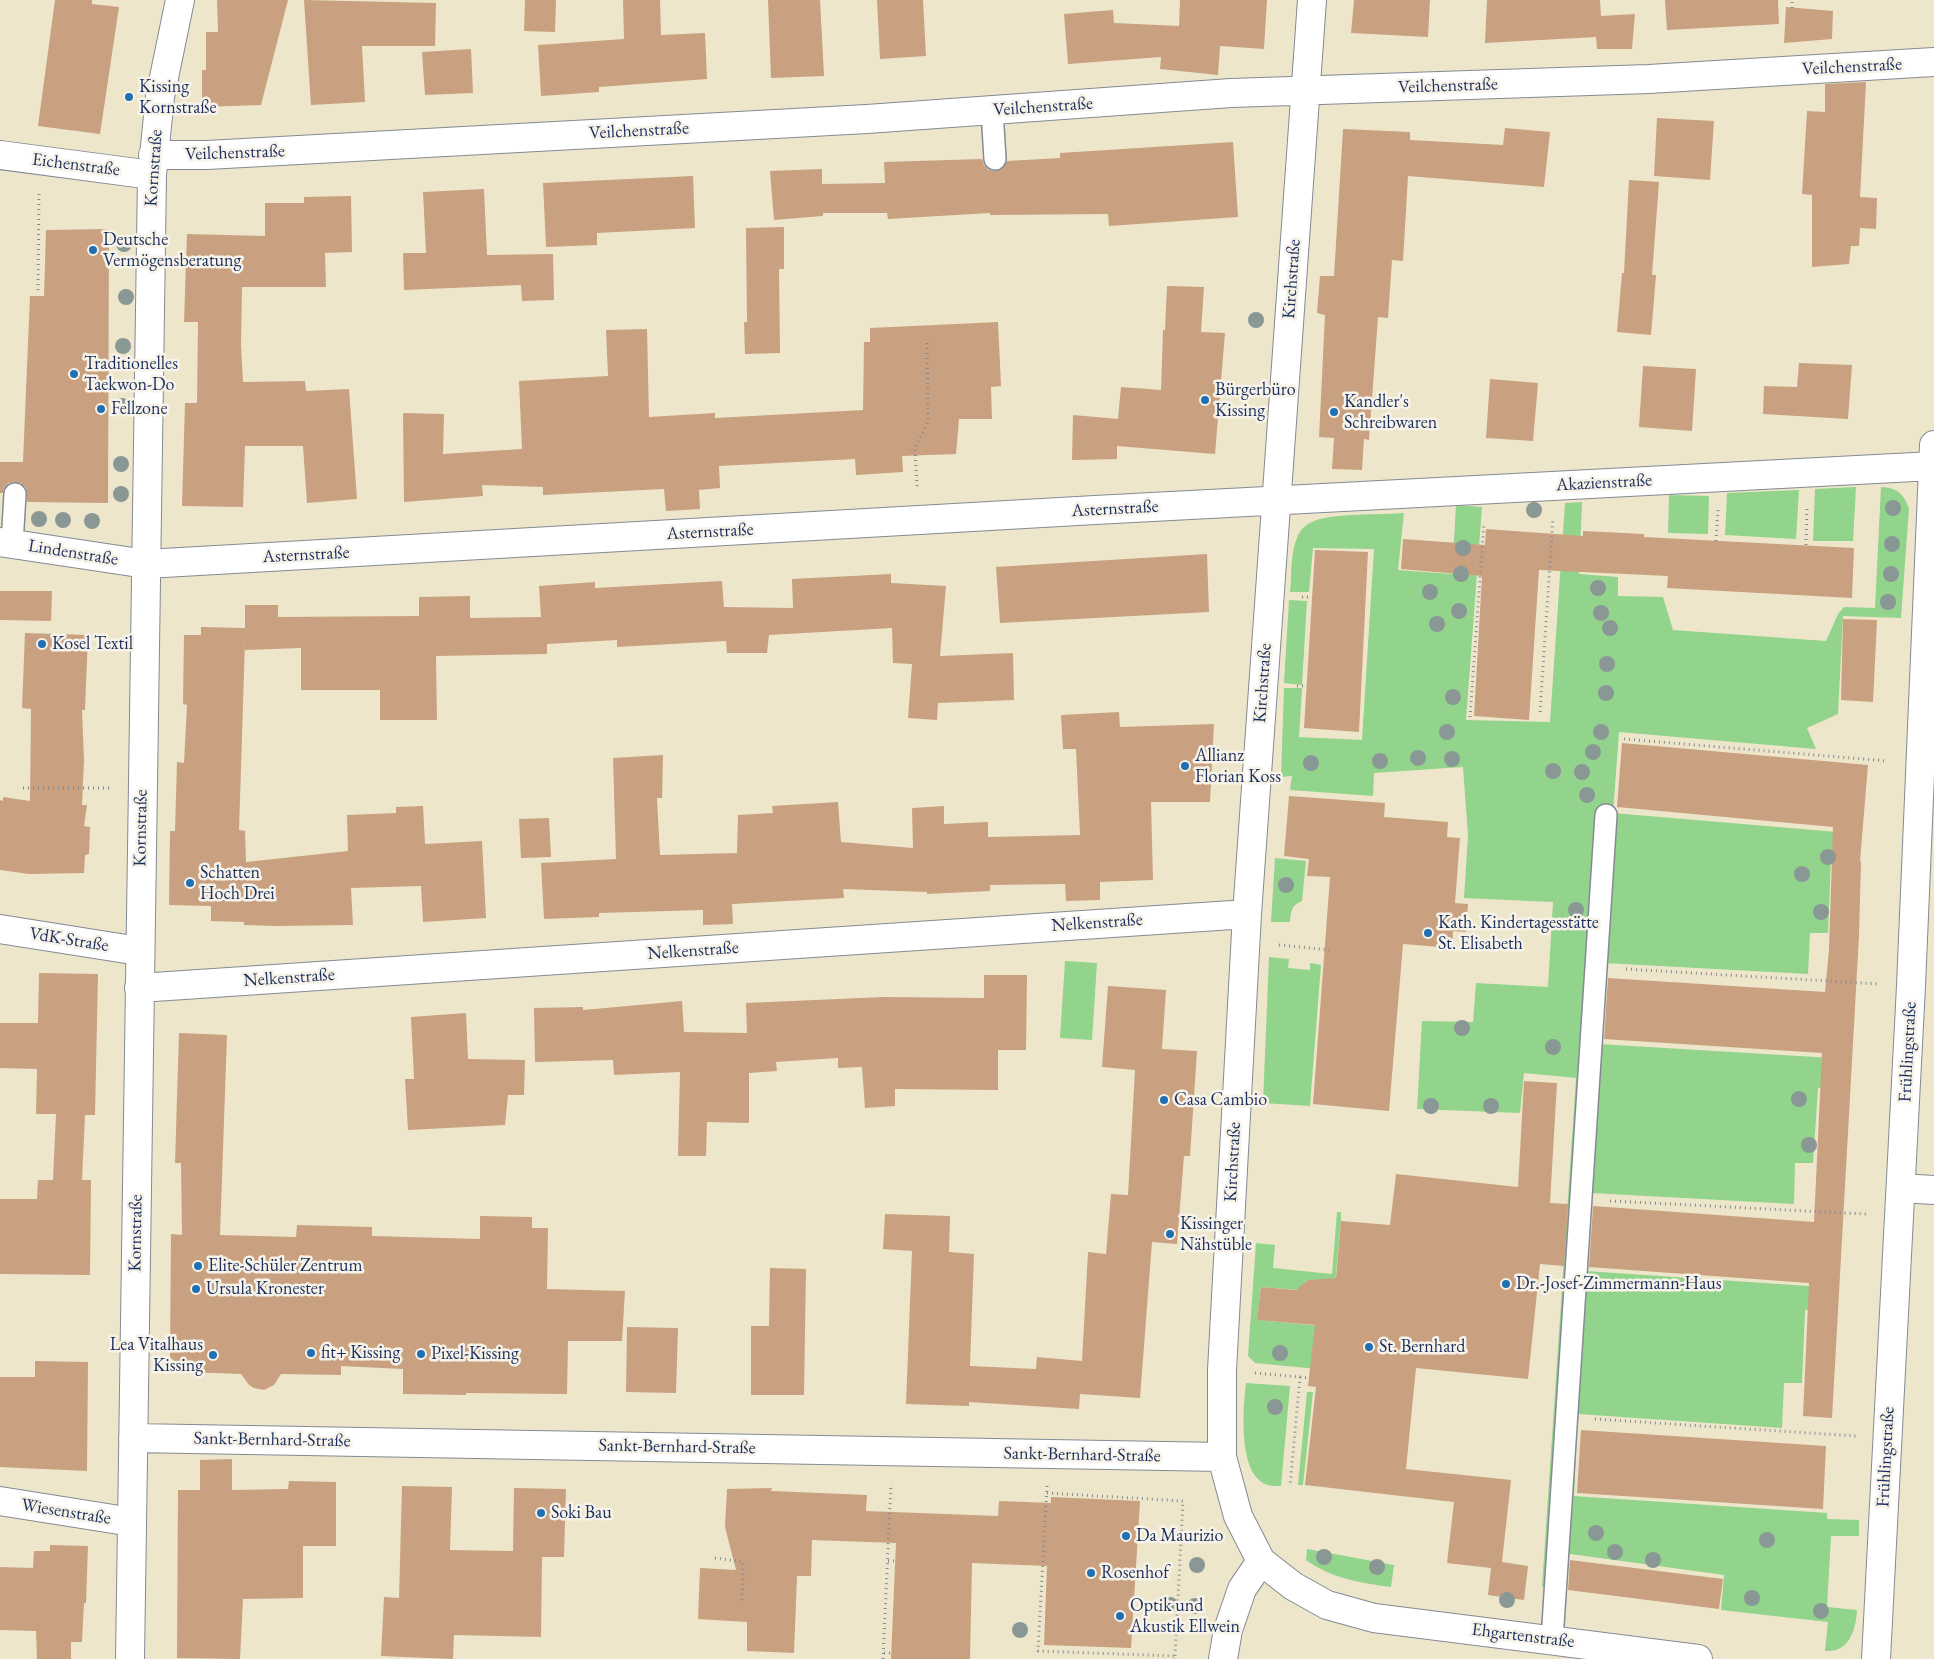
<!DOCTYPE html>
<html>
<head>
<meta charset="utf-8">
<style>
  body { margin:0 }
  canvas { display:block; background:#ede6ca }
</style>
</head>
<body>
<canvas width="1934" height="1659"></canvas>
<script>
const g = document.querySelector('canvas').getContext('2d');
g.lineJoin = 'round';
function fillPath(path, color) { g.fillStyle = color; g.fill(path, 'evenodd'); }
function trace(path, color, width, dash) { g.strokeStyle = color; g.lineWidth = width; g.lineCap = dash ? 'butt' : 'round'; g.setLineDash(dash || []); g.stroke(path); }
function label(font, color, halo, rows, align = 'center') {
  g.font = font + ' "EB Garamond",serif'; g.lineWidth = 5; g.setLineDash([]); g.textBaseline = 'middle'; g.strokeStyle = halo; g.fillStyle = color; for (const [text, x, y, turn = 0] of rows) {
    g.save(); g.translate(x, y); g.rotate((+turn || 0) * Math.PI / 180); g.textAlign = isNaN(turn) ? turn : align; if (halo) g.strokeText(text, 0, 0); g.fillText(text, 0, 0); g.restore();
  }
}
fillPath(new Path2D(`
  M 1856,487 L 1853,541 L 1813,541 L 1815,489 Z
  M 1881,487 C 1898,488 1904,494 1909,509 L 1901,618 L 1843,616 L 1838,714 L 1807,728 L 1816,749 L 1619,732 L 1613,813 L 1861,834 L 1860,859 L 1831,858 L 1828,933 L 1810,933 L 1808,974 L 1604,963 L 1598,1044 L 1849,1059 L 1847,1089 L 1818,1088 L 1813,1163 L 1795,1163 L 1794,1204 L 1591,1193 L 1586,1271 L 1838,1288 L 1837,1311 L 1805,1310 L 1802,1383 L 1784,1383 L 1782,1428 L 1578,1414 L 1574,1496 L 1827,1513 L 1827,1519 L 1859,1520 L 1859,1536 L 1831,1536 L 1827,1607 L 1857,1610 C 1856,1630 1849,1653 1825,1651 L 1828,1622 L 1721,1610 L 1724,1575 L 1563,1553 L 1559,1589 L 1542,1587 L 1576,1078 L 1524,1073 L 1520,1113 L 1417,1109 L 1422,1021 L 1473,1022 L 1476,983 L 1548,987 L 1553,902 L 1464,898 L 1468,835 L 1463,767 L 1374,773 L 1373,796 L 1290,790 L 1292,776 L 1281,777 L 1284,688 L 1302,688 L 1299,737 L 1362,740 L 1374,549 L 1313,548 L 1309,592 L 1290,592 C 1292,575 1290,554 1297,538 C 1299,531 1305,525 1312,522 C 1328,513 1383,515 1404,513 L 1398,570 L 1452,574 L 1456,505 L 1482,507 L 1466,720 L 1550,722 L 1565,503 L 1582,502 L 1579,574 L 1618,577 L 1618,596 L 1663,597 L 1673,630 L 1826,641 L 1838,614 L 1844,607 L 1875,608 Z
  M 1799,490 L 1796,539 L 1725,535 L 1727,493 Z
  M 1669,495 L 1709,496 L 1708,534 L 1668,533 Z
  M 1289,600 L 1307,601 L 1302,685 L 1284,683 Z
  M 1275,858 L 1306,861 L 1302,901 C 1291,906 1291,911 1290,922 L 1271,922 Z
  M 1269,957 L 1289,959 L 1288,968 L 1310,970 L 1310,963 L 1321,965 L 1310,1106 L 1263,1103 Z
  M 1065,961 L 1097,963 L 1092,1040 L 1060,1038 Z
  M 1337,1212 L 1341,1212 L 1341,1221 L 1334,1294 C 1325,1286 1318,1276 1306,1281 L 1300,1290 L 1261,1287 L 1257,1320 L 1322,1326 L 1317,1369 L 1255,1363 L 1248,1356 L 1256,1243 L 1275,1245 L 1273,1268 L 1332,1274 Z
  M 1246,1383 L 1290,1386 L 1281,1486 C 1273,1486 1265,1486 1259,1480 C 1239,1463 1243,1407 1246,1383 Z
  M 1307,1392 L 1313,1392 L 1303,1485 L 1298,1485 Z
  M 1307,1549 L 1394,1565 L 1391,1587 C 1360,1583 1331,1578 1306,1560 Z`), '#92d48c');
fillPath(new Path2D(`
  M 55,0 L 92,0 L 92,4 L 119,7 L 100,134 L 38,126 Z
  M 217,0 L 288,0 L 261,105 L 202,107 L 202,70 L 206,70 L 206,32 L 218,32 Z
  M 304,0 L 436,3 L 435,46 L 362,46 L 365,102 L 311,105 Z
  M 525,0 L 556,0 L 555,32 L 524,31 Z
  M 623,0 L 660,0 L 661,35 L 705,33 L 707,79 L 599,87 L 599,92 L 541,96 L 538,45 L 624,39 Z
  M 768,0 L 820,0 L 824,76 L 771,78 Z
  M 877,0 L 923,0 L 926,56 L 880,59 Z
  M 1180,0 L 1267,0 L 1264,49 L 1220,46 L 1218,75 L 1160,69 L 1161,57 L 1068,64 L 1064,14 L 1113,10 L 1114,23 L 1179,26 Z
  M 1354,0 L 1430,0 L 1428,37 L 1351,33 Z
  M 1487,0 L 1600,0 L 1601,16 L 1635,14 L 1632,49 L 1597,49 L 1596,37 L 1485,43 Z
  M 1665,0 L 1778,0 L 1779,24 L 1667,30 Z
  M 1786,7 L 1833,11 L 1832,39 L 1784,43 Z
  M 471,49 L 473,93 L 425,95 L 422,52 Z
  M 1866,82 L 1860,197 L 1877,198 L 1876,229 L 1860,228 L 1859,246 L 1851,246 L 1849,264 L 1812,267 L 1812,195 L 1802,194 L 1807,111 L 1825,112 L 1825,84 Z
  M 1657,118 L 1714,121 L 1710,180 L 1654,176 Z
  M 1505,128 L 1550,132 L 1544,187 L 1408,176 L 1403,261 L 1392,260 L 1388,318 L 1378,317 L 1369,440 L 1364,439 L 1362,470 L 1332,469 L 1334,438 L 1319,437 L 1325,315 L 1317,313 L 1320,276 L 1334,276 L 1343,129 L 1410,132 L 1410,140 L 1503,145 Z
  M 1233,142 L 1238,217 L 1109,226 L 1108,214 L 990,215 L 990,213 L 888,219 L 887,213 L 823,213 L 823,216 L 774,220 L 770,171 L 822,169 L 822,184 L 885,183 L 884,162 L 982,159 L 984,165 L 989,170 L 996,171 L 1002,169 L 1007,161 L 1060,158 L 1060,153 Z
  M 693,176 L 695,228 L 597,233 L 597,245 L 546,247 L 543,183 Z
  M 1629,180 L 1659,182 L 1652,275 L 1656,275 L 1651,335 L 1617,332 L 1622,273 L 1624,273 Z
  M 484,189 L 487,255 L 553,254 L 554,300 L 522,301 L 521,285 L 404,290 L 403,253 L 426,253 L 423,192 Z
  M 351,196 L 352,252 L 325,253 L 326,287 L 242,287 L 241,345 L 243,382 L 305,381 L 306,391 L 349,389 L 357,499 L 307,503 L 303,446 L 245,446 L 243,507 L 182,506 L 185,403 L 197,403 L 198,322 L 184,322 L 187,234 L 265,236 L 265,203 L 304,203 L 304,197 Z
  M 784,227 L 784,269 L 779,269 L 780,353 L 745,354 L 744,322 L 747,322 L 746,228 Z
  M 109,229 L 108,503 L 27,502 L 26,488 L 21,483 L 16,482 L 9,483 L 4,488 L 3,493 L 0,493 L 0,462 L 23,462 L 30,296 L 44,296 L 46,230 Z
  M 1167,286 L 1204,287 L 1201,332 L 1225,333 L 1215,454 L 1117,446 L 1117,459 L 1072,460 L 1073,415 L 1118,419 L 1121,387 L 1161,390 L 1163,330 L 1165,330 Z
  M 998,322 L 1001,386 L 991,387 L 992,419 L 959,419 L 956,454 L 902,456 L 903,472 L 856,475 L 855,459 L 719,466 L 720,488 L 699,490 L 700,509 L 666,511 L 664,489 L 543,495 L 543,487 L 482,485 L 483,496 L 404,502 L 403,413 L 444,414 L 443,454 L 522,449 L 519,381 L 608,376 L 606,330 L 647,329 L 649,417 L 715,413 L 715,418 L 863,410 L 864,342 L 870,342 L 870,328 Z
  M 1799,363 L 1852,365 L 1848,419 L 1763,414 L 1764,386 L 1797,387 Z
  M 1643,366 L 1696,369 L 1692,431 L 1639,427 Z
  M 1490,379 L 1538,383 L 1533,441 L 1486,438 Z
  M 1486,529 L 1583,536 L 1583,531 L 1644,534 L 1644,537 L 1854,548 L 1852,598 L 1667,588 L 1668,576 L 1539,570 L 1529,720 L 1474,716 L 1482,576 L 1401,569 L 1403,539 L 1485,545 Z
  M 1315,550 L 1368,552 L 1359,732 L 1304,728 Z
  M 1207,554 L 1209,612 L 1000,623 L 996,567 Z
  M 891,574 L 891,583 L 946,586 L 940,656 L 1013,653 L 1014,700 L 938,703 L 937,720 L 908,718 L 912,664 L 893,663 L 892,628 L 769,635 L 767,653 L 727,653 L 726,641 L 617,647 L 617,640 L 547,644 L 547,654 L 436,656 L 437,720 L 380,720 L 380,690 L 301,690 L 301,648 L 245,650 L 245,642 L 239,830 L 245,831 L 246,862 L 348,851 L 347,815 L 396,813 L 396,807 L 423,806 L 425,844 L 482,841 L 486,918 L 423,922 L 421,886 L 351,888 L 353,925 L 274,926 L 244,925 L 244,922 L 211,921 L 211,906 L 169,905 L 170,831 L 175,831 L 177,762 L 184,763 L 187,705 L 183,704 L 184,635 L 201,635 L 201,627 L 245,628 L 245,605 L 278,605 L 278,617 L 419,616 L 419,597 L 470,596 L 470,618 L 541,617 L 539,586 L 595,582 L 595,588 L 722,581 L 724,607 L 793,608 L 792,579 Z
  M 0,591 L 52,591 L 51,621 L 0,620 Z
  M 1843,619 L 1877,620 L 1873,702 L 1841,700 Z
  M 25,633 L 88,635 L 85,710 L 82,710 L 84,760 L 82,805 L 87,805 L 84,826 L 90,827 L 89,854 L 85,855 L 84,873 L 29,874 L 0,870 L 0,800 L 3,801 L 3,797 L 30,801 L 31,709 L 22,708 Z
  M 1119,712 L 1120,727 L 1214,724 L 1210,802 L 1151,802 L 1153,880 L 1100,882 L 1100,900 L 1066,901 L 1065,884 L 990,885 L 990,891 L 927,894 L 927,892 L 843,889 L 844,898 L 732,904 L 733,924 L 703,925 L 703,910 L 599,913 L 599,917 L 544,919 L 541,863 L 616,859 L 613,758 L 663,755 L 662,798 L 657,798 L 660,855 L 737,853 L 738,815 L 773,813 L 772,806 L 838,802 L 841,842 L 913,848 L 912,808 L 944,806 L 944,824 L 988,822 L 988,837 L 1080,835 L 1076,749 L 1063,749 L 1061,715 Z
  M 1622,743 L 1868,765 L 1860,861 L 1861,862 L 1859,936 L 1832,1418 L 1803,1416 L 1809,1283 L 1589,1267 L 1593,1206 L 1814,1222 L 1822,1053 L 1604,1039 L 1608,978 L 1825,992 L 1829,950 L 1833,827 L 1617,807 Z
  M 1289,796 L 1385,803 L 1384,817 L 1448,822 L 1447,837 L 1460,838 L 1455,903 L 1468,904 L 1466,932 L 1453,931 L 1452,948 L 1403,944 L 1389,1111 L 1313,1104 L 1330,877 L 1307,876 L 1309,859 L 1284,856 Z
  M 549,818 L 551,857 L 521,858 L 519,819 Z
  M 39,973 L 98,974 L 95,1115 L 85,1115 L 82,1180 L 91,1180 L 90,1275 L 0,1274 L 0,1199 L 37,1199 L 38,1180 L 53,1180 L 56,1114 L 36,1114 L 37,1069 L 0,1068 L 0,1023 L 38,1023 Z
  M 984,975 L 1027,975 L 1026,1050 L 998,1050 L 998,1090 L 895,1089 L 895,1106 L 865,1108 L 862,1067 L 838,1068 L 838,1058 L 776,1062 L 777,1071 L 749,1073 L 749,1123 L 707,1122 L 706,1156 L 678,1156 L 680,1072 L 614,1075 L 613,1060 L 535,1062 L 534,1008 L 583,1007 L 583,1010 L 682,1001 L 684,1032 L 747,1033 L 746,1003 L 884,997 L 984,998 Z
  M 1108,986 L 1166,990 L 1162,1049 L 1197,1051 L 1190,1156 L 1184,1156 L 1177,1244 L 1152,1242 L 1140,1398 L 1080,1394 L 1079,1409 L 969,1402 L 969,1406 L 906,1404 L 912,1251 L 883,1249 L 885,1214 L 950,1216 L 949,1252 L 974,1254 L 970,1366 L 1036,1369 L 1037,1357 L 1082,1361 L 1088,1252 L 1106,1254 L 1111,1194 L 1128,1195 L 1135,1070 L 1102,1067 Z
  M 466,1013 L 468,1059 L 525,1060 L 524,1095 L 508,1095 L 505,1125 L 408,1130 L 405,1079 L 414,1079 L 411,1017 Z
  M 179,1033 L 227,1035 L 220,1235 L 296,1237 L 297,1225 L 372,1227 L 372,1236 L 480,1239 L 480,1216 L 532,1217 L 532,1228 L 548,1228 L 547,1289 L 625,1291 L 622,1341 L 568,1341 L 567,1394 L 466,1393 L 466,1395 L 403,1394 L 403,1369 L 341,1366 L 341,1375 L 281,1374 L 274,1385 L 264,1390 L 254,1388 L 249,1385 L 241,1374 L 185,1372 L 170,1357 L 171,1234 L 182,1235 L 181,1163 L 175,1163 Z
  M 1524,1081 L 1557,1083 L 1550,1203 L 1568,1204 L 1564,1266 L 1540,1264 L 1528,1379 L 1416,1368 L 1406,1469 L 1511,1480 L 1502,1562 L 1528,1566 L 1524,1600 L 1488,1595 L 1491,1568 L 1447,1563 L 1454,1502 L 1305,1485 L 1316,1387 L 1308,1386 L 1315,1325 L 1257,1320 L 1261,1287 L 1296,1290 L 1308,1280 L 1336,1278 L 1341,1221 L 1390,1225 L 1396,1174 L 1518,1187 Z
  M 770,1268 L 806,1269 L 804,1395 L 751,1395 L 751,1326 L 769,1326 Z
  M 627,1327 L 678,1328 L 676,1393 L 626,1392 Z
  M 35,1361 L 88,1362 L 87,1471 L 0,1467 L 0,1377 L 35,1377 Z
  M 1581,1430 L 1826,1446 L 1823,1509 L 1577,1493 Z
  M 232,1459 L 232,1490 L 288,1489 L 289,1481 L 336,1482 L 336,1546 L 303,1546 L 303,1598 L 243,1599 L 240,1659 L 177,1658 L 178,1490 L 200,1490 L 200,1460 Z
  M 402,1486 L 452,1487 L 450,1550 L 513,1551 L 514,1488 L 566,1489 L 564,1557 L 542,1557 L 541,1637 L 454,1635 L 453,1659 L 381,1656 L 384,1597 L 399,1598 Z
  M 772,1488 L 771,1491 L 867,1495 L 866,1511 L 998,1516 L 999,1501 L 1051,1503 L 1051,1497 L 1140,1501 L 1131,1648 L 1044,1645 L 1047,1566 L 972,1563 L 970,1659 L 891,1659 L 896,1543 L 812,1540 L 811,1576 L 797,1576 L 794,1653 L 747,1651 L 747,1622 L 698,1619 L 700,1568 L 736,1570 L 725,1527 L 727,1489 Z
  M 50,1545 L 88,1546 L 86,1603 L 84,1603 L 82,1642 L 71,1642 L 71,1659 L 37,1659 L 36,1631 L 0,1630 L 0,1567 L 33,1568 L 34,1551 L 50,1551 Z
  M 1570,1560 L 1723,1579 L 1719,1609 L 1568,1590 Z`), '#c9a181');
const lane = new Path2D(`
  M 992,111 L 995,159
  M 12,544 L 15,494
  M 1552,1640 L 1606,815`);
const street = new Path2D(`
  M 1312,0 L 1247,914 L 1222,1370 L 1222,1457 L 1238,1516 L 1261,1561 L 1293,1586 L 1327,1605 L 1374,1618 L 1698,1659
  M 0,155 L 152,175
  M 153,155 L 207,155 L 867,119 L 1231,93 L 1649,79 L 1934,62
  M 0,542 L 146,564 L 1095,510 L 1933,466
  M 0,929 L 139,951
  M 139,988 L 1247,914
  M 1901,1188 L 1934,1190
  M 133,1438 L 1222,1457
  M 0,1501 L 132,1522
  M 130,1659 L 152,175 L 160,97 L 180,0
  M 1223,1659 L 1228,1630 L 1242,1589 L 1261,1561
  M 1876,1659 L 1911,986 L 1934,445`);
trace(lane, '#848a94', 24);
trace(street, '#848a94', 30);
trace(new Path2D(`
  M 1792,8 L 1792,0
  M 38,290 L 39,194
  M 917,486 L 915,448 L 928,421 L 927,339
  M 1716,541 L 1718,509
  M 1806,545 L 1807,506
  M 1302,597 L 1312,597
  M 1297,686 L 1306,686
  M 1540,712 L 1553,518
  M 1470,717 L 1484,523
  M 1624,739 L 1887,761
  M 23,788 L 111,788
  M 1279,945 L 1330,950
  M 1626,969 L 1879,984
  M 1610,1201 L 1866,1214
  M 1255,1373 L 1300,1377 L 1290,1486
  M 1300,1377 L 1309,1378
  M 1595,1419 L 1856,1436
  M 1047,1486 L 1038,1651 L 1175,1656 L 1175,1659
  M 1047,1493 L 1183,1501 L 1175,1656
  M 715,1558 L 743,1562 L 742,1604
  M 888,1561 L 896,1561
  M 884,1653 L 891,1653
  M 883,1659 L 891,1484`), '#848a94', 3, [1, 4]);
trace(lane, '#fff', 21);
trace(street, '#fff', 28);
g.fillStyle = '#8a9895';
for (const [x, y] of [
  [124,244],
  [126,297],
  [1256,320],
  [123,346],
  [122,406],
  [121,464],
  [121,494],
  [1893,508],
  [1534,510],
  [39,519],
  [63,520],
  [92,521],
  [1892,544],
  [1463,548],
  [1461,574],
  [1891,574],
  [1598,588],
  [1430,592],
  [1888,602],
  [1459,611],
  [1601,613],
  [1437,624],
  [1610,628],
  [1607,664],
  [1606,693],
  [1453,697],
  [1447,732],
  [1601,732],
  [1593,752],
  [1418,758],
  [1452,759],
  [1380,761],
  [1311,763],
  [1553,771],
  [1582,772],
  [1587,795],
  [1828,857],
  [1802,874],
  [1286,885],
  [1576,910],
  [1821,912],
  [1462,1028],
  [1553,1047],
  [1799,1099],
  [1431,1106],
  [1491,1106],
  [1809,1145],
  [1280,1353],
  [1275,1407],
  [1596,1533],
  [1767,1540],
  [1615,1552],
  [1324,1557],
  [1653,1560],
  [1197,1565],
  [1377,1567],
  [1752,1598],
  [1507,1600],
  [1170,1605],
  [1195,1606],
  [1821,1611],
  [1020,1630]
]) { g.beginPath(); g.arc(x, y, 8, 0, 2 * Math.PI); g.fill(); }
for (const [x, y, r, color] of [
  [129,97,5,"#1f6fb2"],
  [93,250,5,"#1f6fb2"],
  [74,374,5,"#1f6fb2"],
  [1205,400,5,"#1f6fb2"],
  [101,409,5,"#1f6fb2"],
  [1334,412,5,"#1f6fb2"],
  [42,644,5,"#1f6fb2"],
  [1185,766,5,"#1f6fb2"],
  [190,883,5,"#1f6fb2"],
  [1428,933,5,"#1f6fb2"],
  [1164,1100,5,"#1f6fb2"],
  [1170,1234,5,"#1f6fb2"],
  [198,1266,5,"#1f6fb2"],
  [1506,1284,5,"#1f6fb2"],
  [196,1289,5,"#1f6fb2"],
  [1369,1347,5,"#1f6fb2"],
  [311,1353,5,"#1f6fb2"],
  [421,1354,5,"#1f6fb2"],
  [213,1355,5,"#1f6fb2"],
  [541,1513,5,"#1f6fb2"],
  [1126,1536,5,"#1f6fb2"],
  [1091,1573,5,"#1f6fb2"],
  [1120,1616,5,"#1f6fb2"]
]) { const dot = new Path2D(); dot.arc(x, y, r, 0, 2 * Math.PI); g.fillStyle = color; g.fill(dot); trace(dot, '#f7f3e8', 2); }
label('18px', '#1b2f5e', '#f7f3e8', [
  ["Veilchenstraße",1852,67,-3],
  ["Veilchenstraße",1448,86,-2],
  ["Veilchenstraße",1043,107,-4],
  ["Veilchenstraße",639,131,-3],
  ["Veilchenstraße",235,153,-2],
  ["Eichenstraße",76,165,7],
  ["Kornstraße",154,168,-86],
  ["Kirchstraße",1292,279,-86],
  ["Akazienstraße",1604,483,-3],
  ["Asternstraße",1115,509,-3],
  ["Asternstraße",710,532,-3],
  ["Lindenstraße",73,553,9],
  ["Asternstraße",306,555,-3],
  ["Kirchstraße",1263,683,-86],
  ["Kornstraße",141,828,-89],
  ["Nelkenstraße",1097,923,-4],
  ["VdK-Straße",69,940,9],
  ["Nelkenstraße",693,951,-4],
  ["Nelkenstraße",289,978,-4],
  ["Frühlingstraße",1908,1052,-87],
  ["Kirchstraße",1233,1162,-87],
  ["Kornstraße",136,1233,-89],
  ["Sankt-Bernhard-Straße",272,1440,1],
  ["Sankt-Bernhard-Straße",677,1447,1],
  ["Sankt-Bernhard-Straße",1082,1455,1],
  ["Frühlingstraße",1886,1457,-87],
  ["Wiesenstraße",66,1512,9],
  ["Ehgartenstraße",1523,1636,7]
]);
label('18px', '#1b2f5e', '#f7f3e8', [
  ["Kissing",139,87],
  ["Kornstraße",139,108],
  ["Deutsche",103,240],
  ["Vermögensberatung",103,261],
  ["Traditionelles",84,364],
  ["Taekwon-Do",84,385],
  ["Bürgerbüro",1215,390],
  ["Kissing",1215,411],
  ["Kandler's",1344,402],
  ["Schreibwaren",1344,423],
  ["Fellzone",111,409],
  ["Kosel Textil",52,644],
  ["Allianz",1195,756],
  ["Florian Koss",1195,777],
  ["Schatten",200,873],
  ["Hoch Drei",200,894],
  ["Kath. Kindertagesstätte",1438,923],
  ["St. Elisabeth",1438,944],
  ["Casa Cambio",1174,1100],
  ["Kissinger",1180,1224],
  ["Nähstüble",1180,1245],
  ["Elite-Schüler Zentrum",208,1266],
  ["Dr.-Josef-Zimmermann-Haus",1516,1284],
  ["Ursula Kronester",206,1289],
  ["Lea Vitalhaus",203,1345,"right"],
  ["Kissing",203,1366,"right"],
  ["St. Bernhard",1379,1347],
  ["fit+ Kissing",321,1353],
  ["Pixel-Kissing",431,1354],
  ["Soki Bau",551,1513],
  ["Da Maurizio",1136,1536],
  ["Rosenhof",1101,1573],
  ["Optik und",1130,1606],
  ["Akustik Ellwein",1130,1627]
], 'left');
</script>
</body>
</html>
